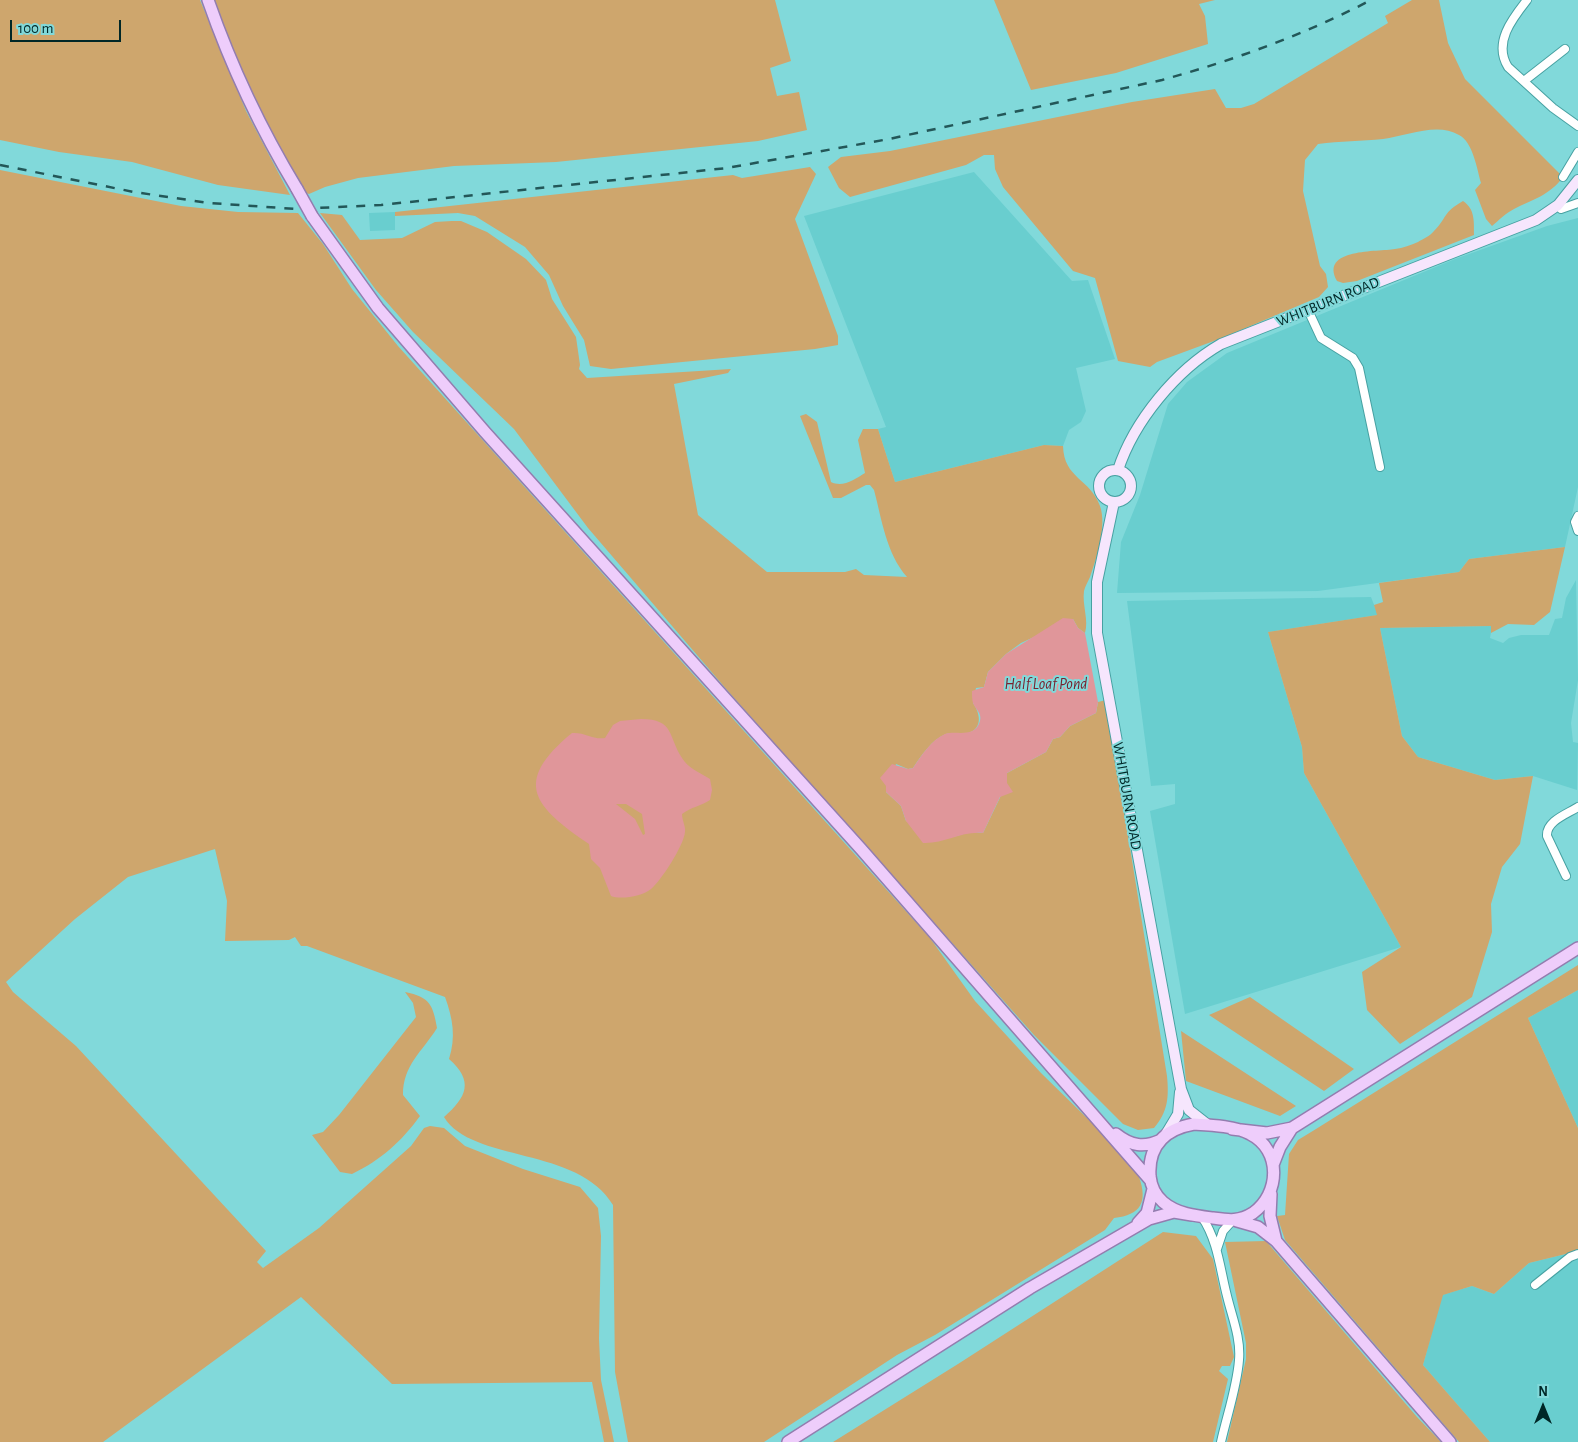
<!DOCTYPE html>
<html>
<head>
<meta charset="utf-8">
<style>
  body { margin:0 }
  #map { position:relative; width:1578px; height:1442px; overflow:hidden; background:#81d9da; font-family:"Alegreya Sans",sans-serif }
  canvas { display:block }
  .north { position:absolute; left:1518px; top:1382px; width:50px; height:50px; -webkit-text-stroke:4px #81d9da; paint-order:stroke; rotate:0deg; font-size:14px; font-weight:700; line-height:20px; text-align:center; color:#002727 }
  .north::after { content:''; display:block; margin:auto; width:18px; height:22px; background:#002727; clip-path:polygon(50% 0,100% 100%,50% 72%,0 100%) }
  .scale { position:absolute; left:10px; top:20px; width:111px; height:22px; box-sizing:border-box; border:2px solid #002727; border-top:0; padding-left:6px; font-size:15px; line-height:18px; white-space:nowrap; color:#002727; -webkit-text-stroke:4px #81d9da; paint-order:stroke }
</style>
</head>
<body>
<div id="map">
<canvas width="1578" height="1442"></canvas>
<div class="north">N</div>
<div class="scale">100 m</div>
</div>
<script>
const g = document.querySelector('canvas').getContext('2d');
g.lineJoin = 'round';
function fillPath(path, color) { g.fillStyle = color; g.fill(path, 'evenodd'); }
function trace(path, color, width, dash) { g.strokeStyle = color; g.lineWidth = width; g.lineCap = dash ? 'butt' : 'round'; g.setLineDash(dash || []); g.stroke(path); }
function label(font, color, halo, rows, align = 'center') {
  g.font = font + ' "Alegreya Sans",sans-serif'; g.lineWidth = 4; g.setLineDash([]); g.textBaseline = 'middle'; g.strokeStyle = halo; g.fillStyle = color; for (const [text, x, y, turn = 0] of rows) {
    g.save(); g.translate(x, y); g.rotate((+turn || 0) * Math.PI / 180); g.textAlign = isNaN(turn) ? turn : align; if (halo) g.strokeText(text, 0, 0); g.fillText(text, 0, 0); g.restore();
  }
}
fillPath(new Path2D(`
  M 974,172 L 1072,281 L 1088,280 L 1115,359 L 1076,368 L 1086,411 L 1081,422 L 1069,430 L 1063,446 L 1044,445 L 895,482 L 878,429 L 886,427 L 804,216 Z
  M 395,212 L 395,230 L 370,231 L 369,213 Z
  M 1578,218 L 1578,487 L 1565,547 L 1469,559 L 1459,572 L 1318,591 L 1117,593 L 1121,542 L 1140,495 L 1168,404 L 1187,382 L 1227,353 L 1455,259 L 1547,226 Z
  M 1576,580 L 1578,680 L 1571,723 L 1573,742 L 1578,743 L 1577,790 L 1533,776 L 1495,780 L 1418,757 L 1402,736 L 1380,628 L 1492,626 L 1490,638 L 1503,643 L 1509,638 L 1521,635 L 1549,635 L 1555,619 L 1562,618 L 1566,598 Z
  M 1371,597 L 1378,615 L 1268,632 L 1302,747 L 1304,773 L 1401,947 L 1185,1014 L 1150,811 L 1175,804 L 1175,784 L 1151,786 L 1127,601 Z
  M 1578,990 L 1578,1128 L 1528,1018 Z
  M 1578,1251 L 1578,1442 L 1490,1442 L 1423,1365 L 1442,1295 L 1472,1286 L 1494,1294 L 1529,1263 Z`), '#69cecf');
fillPath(new Path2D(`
  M 0,0 L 200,0 L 246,111 L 290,195 L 218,185 L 132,162 L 59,152 L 0,140 Z
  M 214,0 L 775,0 L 791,61 L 770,68 L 777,96 L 799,92 L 807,130 L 758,141 L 556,162 L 454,166 L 358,178 L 325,187 L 309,194 L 304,192 C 267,131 239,67 214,0 Z
  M 994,0 L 1215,0 L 1199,4 L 1205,16 L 1208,44 L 1116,73 L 1031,90 Z
  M 1412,0 L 1439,0 L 1448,43 L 1465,79 L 1563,177 C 1549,196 1533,199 1514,209 C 1506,213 1499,220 1492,226 L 1486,219 L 1475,190 L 1481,183 C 1477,169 1473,142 1459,135 C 1437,122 1407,136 1383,139 C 1362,141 1340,141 1318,144 L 1305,160 L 1303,191 L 1320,266 L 1326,274 L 1328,287 L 1319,297 L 1222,338 L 1157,362 L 1150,367 L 1118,361 L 1095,278 L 1073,271 L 1003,187 L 995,169 L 994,155 L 984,155 L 966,165 L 850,197 L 839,188 L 828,167 L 841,157 L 890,151 L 1132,102 L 1215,89 L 1226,108 L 1241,108 L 1254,104 L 1388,23 L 1385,16 Z
  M 810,167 L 816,174 L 795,219 L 838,336 L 838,345 L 815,349 L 611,369 L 590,366 L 584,340 L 563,306 L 549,275 L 525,247 L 475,216 L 458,213 L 395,216 L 395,212 L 733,175 L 742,178 Z
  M 0,170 L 181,206 L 238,212 L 298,213 L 323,244 L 352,289 L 398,346 L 930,938 L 975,1001 L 1041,1073 L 1092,1123 L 1139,1177 C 1148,1202 1141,1215 1114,1218 L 1105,1230 L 935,1335 L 897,1355 L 764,1442 L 628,1442 L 615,1372 L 613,1205 C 578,1146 472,1163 444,1117 C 467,1097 474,1081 449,1059 C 456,1037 453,1019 445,997 L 307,946 L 301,946 L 295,937 L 289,940 L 225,941 L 227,901 L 215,849 L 128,877 L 75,919 L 6,982 L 13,992 L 76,1046 L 266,1251 L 257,1262 L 263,1268 L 319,1228 L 411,1146 L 424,1128 L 430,1126 L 444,1128 L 465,1146 L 523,1169 L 580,1187 L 598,1208 L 601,1236 L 599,1339 L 601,1380 L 614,1442 L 604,1442 L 592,1382 L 392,1384 L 301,1297 L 103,1442 L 0,1442 Z
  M 1463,201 C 1475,209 1474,221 1474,235 L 1357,281 L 1343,283 L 1337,281 C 1319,248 1378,252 1395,249 C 1403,248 1411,245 1418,242 C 1423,239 1430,236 1434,231 C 1448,217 1442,213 1463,201 Z
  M 320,213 L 342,215 L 360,240 L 402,238 L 435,222 L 452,221 L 461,221 L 487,232 L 526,259 L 546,280 L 552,299 L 576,337 L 580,365 L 579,369 L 587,378 L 731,369 L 728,373 L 674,384 L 698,515 L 767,572 L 845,572 L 856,569 L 864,575 L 907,577 C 886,553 882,520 874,490 L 870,485 L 866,485 L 841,498 L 833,498 L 800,416 L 806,414 L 817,422 L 831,482 C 843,488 855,479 865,473 L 858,440 L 863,429 L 878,429 L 895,482 L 1044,445 L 1063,446 C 1064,479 1090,478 1100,506 C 1107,526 1097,557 1090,577 C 1088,582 1085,586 1084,591 C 1082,605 1089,620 1085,633 L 1078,628 L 1073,619 L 1021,643 L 1006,654 L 988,672 L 984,687 L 976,688 L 973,703 C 981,715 983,730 965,734 C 959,735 951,732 946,734 C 932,739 921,756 913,768 L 908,769 L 896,764 L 886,792 L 901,806 L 906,821 L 953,837 L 970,832 L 983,833 L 1007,783 L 1007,773 L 1046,752 L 1053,739 L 1060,737 L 1070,726 L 1096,713 L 1098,702 L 1106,700 L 1167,1076 C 1169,1097 1168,1112 1154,1128 L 1138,1130 L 1123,1124 L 1034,1035 L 727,690 L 588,528 L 514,429 L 413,332 L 376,290 Z
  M 1565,547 L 1550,612 L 1534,625 L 1508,624 L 1491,633 L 1491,626 L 1380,628 L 1402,736 L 1418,757 L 1495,780 L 1533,776 L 1520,844 L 1502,867 L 1491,904 L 1492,932 L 1472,997 L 1400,1044 L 1367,1010 L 1362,972 L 1401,947 L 1304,773 L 1302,747 L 1268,632 L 1377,615 L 1374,605 L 1383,602 L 1379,583 L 1459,572 L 1469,559 Z
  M 1578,965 L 1578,990 L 1528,1018 L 1578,1128 L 1578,1251 L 1529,1263 L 1494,1294 L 1472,1286 L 1443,1295 L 1423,1365 L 1490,1442 L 1459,1442 L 1285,1240 L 1277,1216 L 1285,1215 L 1289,1154 L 1298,1140 L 1316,1129 Z
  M 405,992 C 430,997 433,1005 437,1028 C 422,1052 403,1065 403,1095 L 420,1116 C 401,1142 381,1160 352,1174 L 340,1172 L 312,1135 L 323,1132 L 339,1115 L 416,1017 L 413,1003 Z
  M 1250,997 L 1354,1069 L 1324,1091 L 1209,1015 Z
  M 1181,1031 L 1296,1106 L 1280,1116 L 1186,1081 Z
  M 1163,1232 L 1196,1236 L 1213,1259 L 1234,1357 L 1230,1366 L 1222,1366 L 1219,1371 L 1228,1379 L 1213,1442 L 833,1442 L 958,1364 Z
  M 1266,1241 L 1417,1417 L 1441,1442 L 1227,1442 L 1246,1359 L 1246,1343 L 1225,1242 Z`), '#cea66d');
fillPath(new Path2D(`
  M 1063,618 L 1073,619 L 1078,628 L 1085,633 L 1098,702 L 1096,713 L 1070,726 L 1060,737 L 1053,739 L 1046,752 L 1007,773 L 1007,783 L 1013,792 L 1000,797 L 983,833 C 961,831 944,844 923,843 L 906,821 L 901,806 L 886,792 L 886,786 L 880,778 L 892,764 L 908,769 L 913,768 C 922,755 931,740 945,734 C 956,730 975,739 980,721 C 982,713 976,710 973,703 C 972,700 972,695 972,691 L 984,687 L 988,672 L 1006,654 Z
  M 641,719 C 675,719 668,737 682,758 C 688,768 700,773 710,779 L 712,790 L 710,800 C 701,806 691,807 682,814 C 682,820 686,827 685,832 C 684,845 661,881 651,889 C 643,896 621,900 611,896 L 600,868 L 591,859 L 589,844 C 535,807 511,783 572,733 C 585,732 593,740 605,738 L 613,725 L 620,721 ZM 616,804 L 626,804 L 642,814 L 645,834 L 643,835 L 635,819 Z`), '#e0969a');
const street = new Path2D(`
  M 1527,0 C 1512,19 1493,43 1508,67 L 1553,108 L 1578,126
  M 1524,81 L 1565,49
  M 1563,177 L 1578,152
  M 1558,205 L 1561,209 L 1578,203
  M 1308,310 L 1321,338 L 1353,358 L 1359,368 L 1380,467
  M 1578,516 L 1575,522 L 1578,531
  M 1566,876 L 1547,836 C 1546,821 1567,814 1578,807
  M 1202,1217 C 1218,1241 1220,1269 1227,1296 C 1232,1317 1241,1338 1239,1360 C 1237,1387 1227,1415 1221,1442
  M 1217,1249 L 1223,1231 L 1232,1221
  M 1535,1285 L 1570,1257 L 1578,1254`);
const secondary = new Path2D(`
  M1099 486a16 16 0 1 1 32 0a16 16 0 1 1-32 0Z
  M 1118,470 C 1134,421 1176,370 1221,344 L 1536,220 L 1558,205 L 1578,180
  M 1114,502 L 1097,582 L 1097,633 L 1181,1089 L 1189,1110 L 1208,1125
  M 1166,1134 L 1178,1114 L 1180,1092`);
const primary = new Path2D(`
  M 208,0 C 231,66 260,128 297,189
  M 312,216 L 378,308 L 485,432 L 861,849 L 1151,1181
  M 1194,1124 C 1211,1125 1235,1126 1250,1134 C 1282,1150 1280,1194 1253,1213 C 1239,1222 1228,1220 1213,1218 C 1196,1216 1177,1214 1163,1202 C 1155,1195 1151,1186 1150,1176 C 1148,1145 1165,1129 1194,1124 Z
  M 1232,1129 L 1267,1133 L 1292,1128 L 1578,948
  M 1116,1134 C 1131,1146 1144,1148 1161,1140
  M 1273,1165 L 1280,1147 L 1292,1128
  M 1271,1194 L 1270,1216 L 1276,1241
  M 1237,1221 L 1258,1227 L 1276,1241 L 1450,1442
  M 1138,1223 L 1147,1213 L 1153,1189
  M 788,1442 L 1030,1288 L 1149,1219 L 1174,1212 L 1192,1215`);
trace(street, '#47a1a2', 10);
trace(secondary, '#47a1a2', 12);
trace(primary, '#937daf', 14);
trace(street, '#fff', 8);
trace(secondary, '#f6e6fd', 10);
trace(primary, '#eecdfb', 11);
trace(new Path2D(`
  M 0,165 L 134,192 L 209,203 L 296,209 L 381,205 L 727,168 L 889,139 L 1162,80 C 1234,60 1304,35 1371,0`), '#235758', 2.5, [9, 9]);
const primaryBridge = new Path2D(`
  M 297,189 L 312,216`);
trace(primaryBridge, '#937daf', 14, []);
trace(primaryBridge, '#eecdfb', 11);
label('15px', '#002727', '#81d9da', [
  ["WHITBURN ROAD",1328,302,-22],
  ["WHITBURN ROAD",1127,796,80]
]);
label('italic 16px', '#78222f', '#81d9da', [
  ["Half Loaf Pond",1046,684]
]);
</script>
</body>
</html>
